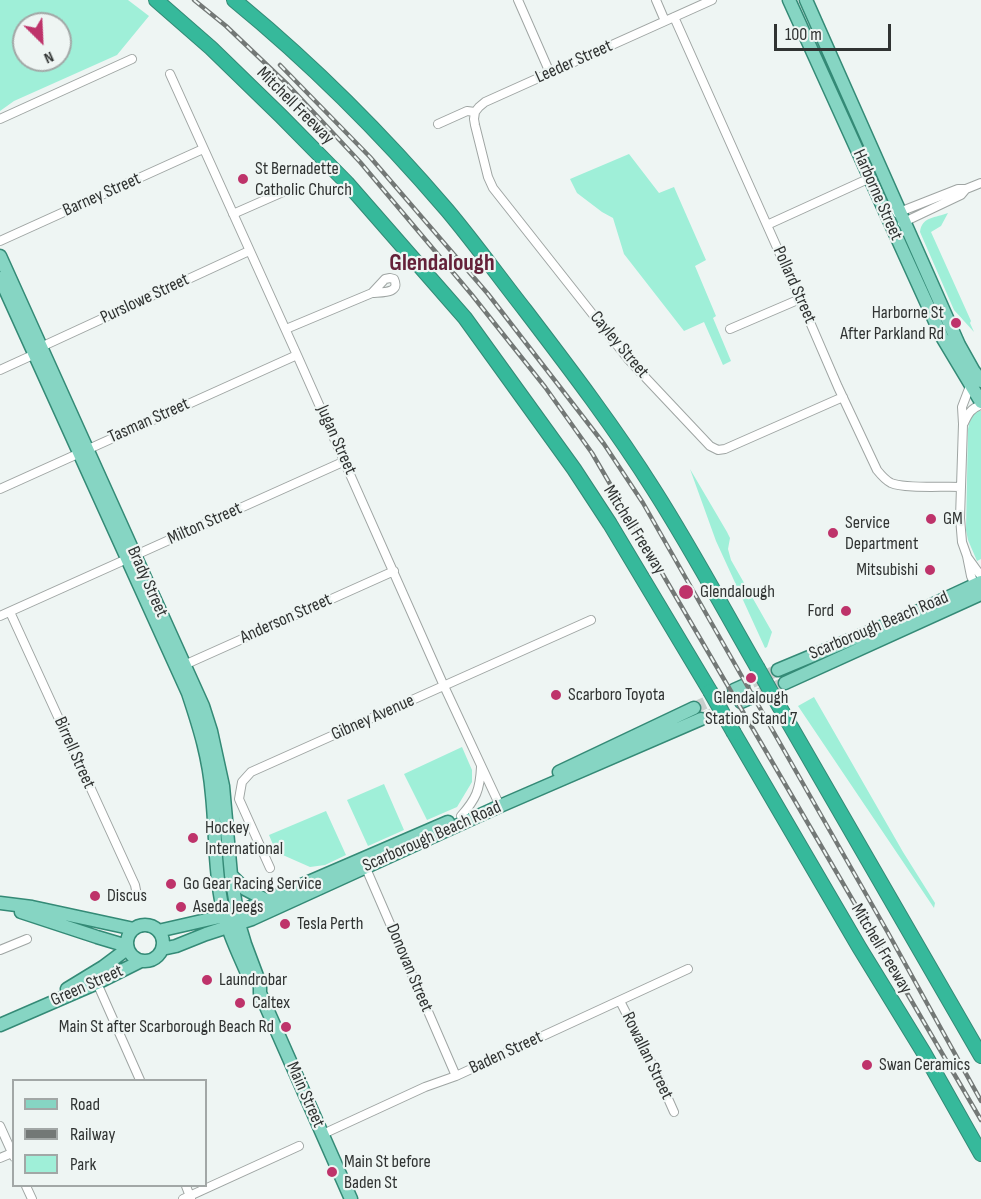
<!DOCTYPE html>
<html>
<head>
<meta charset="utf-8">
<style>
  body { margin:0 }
  #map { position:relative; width:981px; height:1199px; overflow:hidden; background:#eef5f3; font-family:"Sofia Sans Condensed",sans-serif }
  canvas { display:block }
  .legend { position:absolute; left:12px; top:1079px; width:195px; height:108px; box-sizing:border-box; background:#eef5f3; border:2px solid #a2a7a6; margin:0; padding:8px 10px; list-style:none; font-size:18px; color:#303332 }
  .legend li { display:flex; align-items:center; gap:12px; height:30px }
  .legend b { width:30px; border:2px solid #a2a7a6 }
  .north { position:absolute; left:12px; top:12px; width:60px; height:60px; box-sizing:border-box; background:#eef5f3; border:2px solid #a2a7a6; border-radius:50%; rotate:156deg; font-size:16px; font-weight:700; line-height:24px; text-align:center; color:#303332 }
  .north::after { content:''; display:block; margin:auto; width:21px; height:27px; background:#be336a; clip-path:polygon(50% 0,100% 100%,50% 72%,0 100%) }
  .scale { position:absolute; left:774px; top:24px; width:117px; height:27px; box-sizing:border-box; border:3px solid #303332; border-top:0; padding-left:8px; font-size:18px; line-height:21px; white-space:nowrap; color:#303332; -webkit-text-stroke:4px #eef5f3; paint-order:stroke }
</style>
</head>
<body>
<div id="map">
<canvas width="981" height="1199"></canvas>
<ul class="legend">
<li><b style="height:8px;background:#86d5c3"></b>Road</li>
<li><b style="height:8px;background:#737876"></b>Railway</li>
<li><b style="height:16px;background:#9fefd8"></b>Park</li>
</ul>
<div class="north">N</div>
<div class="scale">100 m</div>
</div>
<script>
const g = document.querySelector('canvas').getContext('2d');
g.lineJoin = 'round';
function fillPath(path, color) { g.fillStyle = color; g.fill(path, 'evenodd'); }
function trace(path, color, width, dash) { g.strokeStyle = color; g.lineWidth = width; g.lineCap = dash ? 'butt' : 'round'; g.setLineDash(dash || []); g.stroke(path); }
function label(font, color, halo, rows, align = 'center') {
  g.font = font + ' "Sofia Sans Condensed",sans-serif'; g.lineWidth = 4.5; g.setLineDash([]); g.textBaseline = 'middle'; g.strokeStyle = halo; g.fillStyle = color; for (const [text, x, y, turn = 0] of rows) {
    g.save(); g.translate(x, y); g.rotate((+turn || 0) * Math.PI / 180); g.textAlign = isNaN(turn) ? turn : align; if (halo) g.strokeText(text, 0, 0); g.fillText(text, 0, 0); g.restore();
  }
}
fillPath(new Path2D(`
  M 0,0 L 128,0 L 149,16 L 117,55 L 14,101 L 0,111 ZM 24,24 L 60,24 L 60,60 L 24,60 Z
  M 629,154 L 659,193 L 674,187 L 706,260 L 695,266 L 716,316 L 713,318 L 731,361 L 723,365 L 704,322 L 684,331 L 624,254 L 613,218 L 602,212 L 577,193 L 570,179 Z
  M 948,213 L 941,226 L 931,232 L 971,321 L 970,323 L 974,332 L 954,310 L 920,232 C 922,216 936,218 948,213 Z
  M 979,410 L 981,411 L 981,559 L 977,561 L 968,540 L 966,530 L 968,429 L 971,415 Z
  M 690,469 L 727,532 L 730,538 L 728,549 L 731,560 L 772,632 L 767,647 L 765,648 L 716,541 Z
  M 814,697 L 903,852 L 935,903 L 934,908 L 798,706 Z
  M 462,747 L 472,770 L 472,782 L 457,807 L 427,820 L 404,774 Z
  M 384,784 L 404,830 L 368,846 L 347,800 Z
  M 326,811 L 346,855 L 325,865 L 310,867 L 276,852 L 269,835 Z`), '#9fefd8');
trace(new Path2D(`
  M 752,682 L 778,670
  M 759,694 L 785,683
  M 694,708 L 725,694
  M 701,719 L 732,706`), '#c8cecc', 12, [12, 6]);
const street = new Path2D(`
  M 518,0 L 550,73
  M 656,0 L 665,21
  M 674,17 L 800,299 L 838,387 L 877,470 C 881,475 885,480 891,483 C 905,489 944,486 961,487
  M 170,74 L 297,355 L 444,686 L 500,806
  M 475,112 L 474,119 L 475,125 L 488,177 L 493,188 L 628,359 L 710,446 L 718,450 L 725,449 L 843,397
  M 0,119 L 132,59
  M 438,124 L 467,111 L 475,112 L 479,107 L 485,102 L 712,0
  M 897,213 L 958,189 L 966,189 L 981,183
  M 233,214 L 283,192
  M 902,223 L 961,195 L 966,189
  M 767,225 L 870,178
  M 0,241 L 203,149
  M 286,329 L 372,293 L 385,279 L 390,278 L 394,279 C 401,294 381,292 372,293
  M 730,329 L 800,299
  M 41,347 L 249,251
  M 0,370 L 35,354
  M 970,386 L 962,407 L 963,424 L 960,518 L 962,542 L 967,556 L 971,576 L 976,588
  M 964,423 C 968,414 971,408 981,405
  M 0,489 L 297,355
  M 968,558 L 981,576
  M 10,612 L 135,885 L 137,895
  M 0,616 L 345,461
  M 182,666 L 394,571
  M 461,816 C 476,799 480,790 481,767
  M 365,866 L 456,1076
  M 270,868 L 239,799 L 242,782 L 251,772 L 591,620
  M 0,950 L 27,939
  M 97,983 L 140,1080
  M 620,1001 L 658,1076 L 674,1112
  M 0,1126 L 14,1157
  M 323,1134 L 425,1087 L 456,1076 L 688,969
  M 0,1158 L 12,1153
  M 26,1186 L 32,1199
  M 186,1186 L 191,1199
  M 183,1199 L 299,1146`);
const primary = new Path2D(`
  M 789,0 L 942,337 L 981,402
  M 806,0 L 959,345 L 973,370 L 981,381
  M 0,256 L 203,706 L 211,731 L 223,786 L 231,875 L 239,924 L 245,944 L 260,984 L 260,993 L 351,1199
  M 0,278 L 188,693 C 200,729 209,758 212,795 C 216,832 214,869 222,905 C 227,931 239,954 249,978
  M 778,670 L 910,615 L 981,582
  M 785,683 L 981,594
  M 734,690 L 743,686
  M 741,702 L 750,698
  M 559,772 L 694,708
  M 231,875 L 245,889 L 266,900
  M 0,903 L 32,907 L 134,929
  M 21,912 L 97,937 L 127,946
  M127 943a18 18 0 1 1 36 0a18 18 0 1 1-36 0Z
  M 158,931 L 237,913 L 448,822
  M 162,949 L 176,946 L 206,934 L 252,919 L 500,806 L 701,719
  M 67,989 L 103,967 L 127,949
  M 0,1025 L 97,983 L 141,961`);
const highway = new Path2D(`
  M 156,0 L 211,48 L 281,116 L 347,183 L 465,318 L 574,469 L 610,524 L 710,691
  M 234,0 C 311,63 382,134 447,210 C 474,242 499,277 525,310 C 570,369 615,428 654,490 C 691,548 723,608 757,667
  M 783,713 L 981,1056
  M 734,733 L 859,947 L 924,1053 L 981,1154`);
trace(street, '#9fa5a3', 10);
trace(primary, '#348a76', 15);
trace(highway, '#348a76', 16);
trace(street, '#fff', 8);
trace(primary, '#86d5c3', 12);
trace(highway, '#36b99b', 14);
const rail = new Path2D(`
  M 194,0 L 226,26 L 288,85 L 360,162 L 472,295 L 545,387 L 592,453 L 981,1120
  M 280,65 L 370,157 L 488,294 L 604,444 L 643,503 L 887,931 L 981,1101`);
trace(rail, '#737876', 4.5);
trace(rail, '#eef5f3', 2, [7]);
const highwayBridge = new Path2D(`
  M 757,667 L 783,713
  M 710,691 L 734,733`);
trace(highwayBridge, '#348a76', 16, []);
trace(highwayBridge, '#36b99b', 14);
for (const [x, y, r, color] of [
  [243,179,6,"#be336a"],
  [956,323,6,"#be336a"],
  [931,519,6,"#be336a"],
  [833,533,6,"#be336a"],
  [930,570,6,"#be336a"],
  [686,592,8,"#be336a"],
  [846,611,6,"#be336a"],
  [751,678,6,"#be336a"],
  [556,695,6,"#be336a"],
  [193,838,6,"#be336a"],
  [171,884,6,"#be336a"],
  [95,896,6,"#be336a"],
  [181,907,6,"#be336a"],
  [285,924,6,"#be336a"],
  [207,980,6,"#be336a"],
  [240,1003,6,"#be336a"],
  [286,1027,6,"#be336a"],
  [867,1065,6,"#be336a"],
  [332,1172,6,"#be336a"]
]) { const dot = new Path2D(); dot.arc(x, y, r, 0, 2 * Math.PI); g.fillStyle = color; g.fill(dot); trace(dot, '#eef5f3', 2); }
label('18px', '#303332', '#eef5f3', [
  ["Leeder Street",574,62,-24],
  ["Mitchell Freeway",295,106,45],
  ["Barney Street",102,195,-24],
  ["Harborne Street",877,195,66],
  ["Pollard Street",794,285,66],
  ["Purslowe Street",145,299,-25],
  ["Cayley Street",619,345,50],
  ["Tasman Street",149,421,-24],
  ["Jugan Street",336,440,66],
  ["Milton Street",205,524,-24],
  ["Mitchell Freeway",634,530,58],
  ["Brady Street",147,582,66],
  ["Anderson Street",286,619,-24],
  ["Scarborough Beach Road",879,626,-23],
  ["Gibney Avenue",373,718,-24],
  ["Birrell Street",74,753,66],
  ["Scarborough Beach Road",432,837,-24],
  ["Mitchell Freeway",881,949,59],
  ["Donovan Street",409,968,67],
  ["Green Street",87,986,-24],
  ["Baden Street",506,1053,-25],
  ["Rowallan Street",647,1056,64],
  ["Main Street",305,1095,66]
]);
label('18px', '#303332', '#eef5f3', [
  ["St Bernadette",255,169],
  ["Catholic Church",255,190],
  ["Harborne St",944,313,"right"],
  ["After Parkland Rd",944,334,"right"],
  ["GM",943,519],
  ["Service",845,523],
  ["Department",845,544],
  ["Mitsubishi",918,570,"right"],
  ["Glendalough",700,592],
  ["Ford",834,611,"right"],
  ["Scarboro Toyota",568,695],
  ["Glendalough",751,698,"center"],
  ["Station Stand 7",751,719,"center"],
  ["Hockey",205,828],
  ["International",205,849],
  ["Go Gear Racing Service",183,884],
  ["Discus",107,896],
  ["Aseda Jeegs",193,907],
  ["Tesla Perth",297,924],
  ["Laundrobar",219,980],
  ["Caltex",252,1003],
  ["Main St after Scarborough Beach Rd",274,1027,"right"],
  ["Swan Ceramics",879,1065],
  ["Main St before",344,1162],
  ["Baden St",344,1183]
], 'left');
label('bold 24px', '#642139', '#eef5f3', [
  ["Glendalough",442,264]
]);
</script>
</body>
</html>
